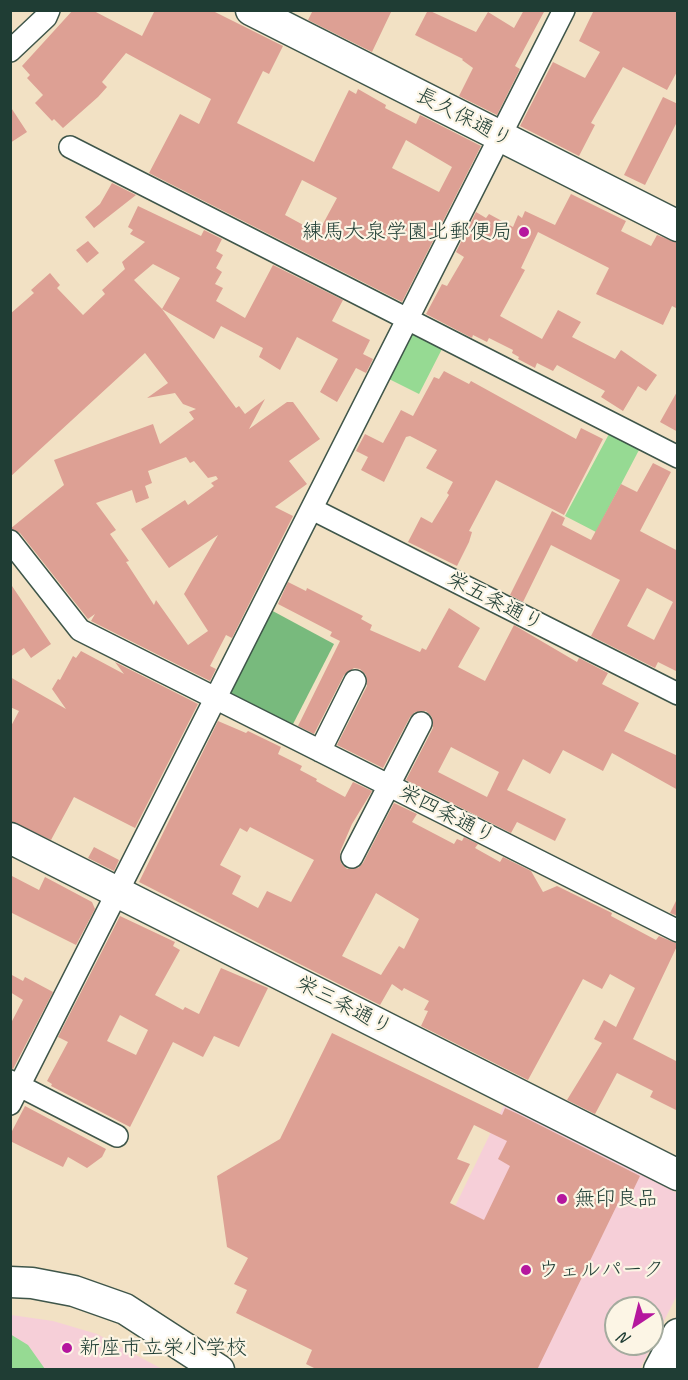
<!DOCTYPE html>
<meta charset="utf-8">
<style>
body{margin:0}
#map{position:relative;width:688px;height:1380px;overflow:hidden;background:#f2e1c4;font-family:Caveat,sans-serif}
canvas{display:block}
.frame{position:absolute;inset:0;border:12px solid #1f3d34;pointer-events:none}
.north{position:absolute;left:604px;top:1296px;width:60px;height:60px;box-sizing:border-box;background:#fcf5e5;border:2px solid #a4ab9e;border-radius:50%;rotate:215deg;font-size:16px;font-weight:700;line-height:24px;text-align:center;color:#1f3d34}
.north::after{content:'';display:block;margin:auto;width:21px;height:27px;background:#b5179e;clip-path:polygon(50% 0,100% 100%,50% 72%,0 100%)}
</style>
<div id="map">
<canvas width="688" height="1380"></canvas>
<div class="frame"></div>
<div class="north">N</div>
</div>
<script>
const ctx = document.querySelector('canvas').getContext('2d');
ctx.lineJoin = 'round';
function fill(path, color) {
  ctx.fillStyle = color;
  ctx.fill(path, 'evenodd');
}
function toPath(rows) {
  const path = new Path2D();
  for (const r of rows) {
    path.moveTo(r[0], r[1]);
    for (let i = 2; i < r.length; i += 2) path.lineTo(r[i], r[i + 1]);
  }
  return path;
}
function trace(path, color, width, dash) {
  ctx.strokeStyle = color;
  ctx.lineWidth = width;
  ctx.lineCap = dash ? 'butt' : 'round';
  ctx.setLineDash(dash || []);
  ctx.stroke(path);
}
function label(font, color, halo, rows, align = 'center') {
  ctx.font = font + ' Caveat,"Klee One",sans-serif';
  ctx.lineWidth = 4.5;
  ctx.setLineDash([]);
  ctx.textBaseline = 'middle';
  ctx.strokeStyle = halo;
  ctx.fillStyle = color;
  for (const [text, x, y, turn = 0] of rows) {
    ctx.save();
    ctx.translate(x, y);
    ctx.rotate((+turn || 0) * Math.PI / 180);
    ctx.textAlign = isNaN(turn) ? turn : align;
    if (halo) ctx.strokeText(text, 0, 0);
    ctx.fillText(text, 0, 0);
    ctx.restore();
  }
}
fill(toPath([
 [505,1103,677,1193,677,1295,640,1369,376,1370],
 [616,1308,652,1308,652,1344,616,1344],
 [11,1315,53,1321,97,1334,162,1369,11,1370]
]), '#f6cfd8');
fill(toPath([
 [411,330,443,347,419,394,387,378],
 [609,434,639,450,596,532,565,516],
 [10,1334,28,1345,45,1369,11,1369]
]), '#96da93');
fill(toPath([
 [269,609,334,644,291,728,232,696,229,686]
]), '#78ba7d');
fill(toPath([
 [73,10,92,10,142,36,155,10,211,10,283,46,269,74,263,71,237,123,314,162,349,90,356,94,358,89,386,105,385,108,416,124,420,115,481,146,402,302,149,173,180,114,199,124,211,99,126,53,102,82,107,87,98,97,63,128,54,119,52,121,35,103,43,95,27,78,30,75,22,66],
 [406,140,452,167,439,192,392,168],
 [302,180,337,198,318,233,285,215],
 [313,10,392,10,372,52,308,20],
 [428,10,476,32,488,12,514,28,524,10,545,10,515,66,520,69,497,115,459,96,473,68,462,60,463,59,415,35],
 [594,10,678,10,678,70,667,90,623,67,591,123,595,125,579,156,520,126,553,62,585,78,600,52,579,41],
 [663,97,678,104,678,120,645,185,624,175],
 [10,106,27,132,10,143],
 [112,183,136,195,94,228,85,217,100,204],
 [571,194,626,221,621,231,651,246,657,235,678,243,678,309,672,306,663,325,596,294,609,268,538,232,521,268,525,270,500,316,542,339,558,310,581,322,572,337,615,359,621,350,657,375,646,391,638,386,623,411,601,397,605,391,557,365,553,371,537,363,535,368,518,359,519,357,512,353,513,350,489,338,487,342,473,335,472,338,426,314,442,284,447,286,464,257,456,252,476,212,486,218,489,214,513,227,518,215,522,218,525,211,555,225],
 [138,206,201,236,204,230,222,239,216,251,223,255,216,268,222,272,215,284,223,288,216,301,245,318,273,265,343,300,332,321,370,340,363,354,373,359,366,373,356,368,337,402,320,392,338,359,297,337,280,370,259,357,263,348,221,326,214,339,162,309,236,408,239,406,245,414,265,399,249,429,287,402,293,402,320,439,289,461,307,484,275,507,293,516,232,638,226,635,210,666,216,669,210,681,91,621,95,614,88,619,20,533,10,529,64,485,54,460,153,424,160,444,194,419,189,412,196,409,183,404,175,393,147,398,168,383,145,353,10,477,10,314,34,293,31,290,50,273,60,285,57,288,83,315,105,294,102,290,125,269,122,262,145,242,130,234,133,230,128,227],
 [153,264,180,278,162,309,134,280],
 [186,457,190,463,194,461,208,478,216,476,218,479,211,483,214,486,188,505,185,500,141,529,169,568,218,535,184,594,208,631,188,645,156,600,154,605,126,562,129,561,110,534,116,530,96,503,132,490,136,503,149,498,145,486,152,483,148,471],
 [88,241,99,253,87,263,76,250],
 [444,371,469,384,471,381,576,439,581,428,603,439,564,515,496,480,469,531,472,532,469,542,457,566,408,542,421,517,432,523,449,495,447,493,453,482,426,468,437,450,410,436,406,437,384,482,361,470,368,457,356,451,365,434,383,443,401,410,413,416,434,377,439,379],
 [678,390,678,432,660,422],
 [653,463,671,472,640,531,678,551,678,672,658,662,655,668,591,636,620,580,551,545,523,602,510,595,552,511,565,518,562,525,591,540,621,484,637,492],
 [647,588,673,602,654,640,627,626],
 [288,582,306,591,307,588,363,616,361,619,372,625,370,630,420,652,422,648,426,650,449,608,480,628,458,667,485,681,514,625,577,662,579,658,608,673,602,684,639,703,624,731,678,756,678,790,612,753,603,771,563,750,550,774,523,759,507,790,566,819,555,841,517,822,511,833,406,780,433,728,432,717,426,711,415,712,410,717,383,768,337,745,367,686,366,675,360,669,354,668,344,675,314,734,298,726,340,641,330,636,332,632,278,604],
 [451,747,499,772,487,797,438,772],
 [10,583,51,644,31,658,24,648,10,657],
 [81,651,124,674,115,662,198,704,135,828,74,797,51,840,10,821,10,728,19,711,10,707,10,677,66,709,52,689,58,679,60,680,73,656,76,658],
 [218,721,246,733,248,731,281,747,278,754,302,766,300,770,317,779,316,781,345,797,353,782,372,791,352,824,340,852,341,863,347,869,358,868,363,863,394,803,417,814,412,822,454,844,457,839,462,841,464,837,478,844,475,848,500,862,503,857,531,871,543,892,557,886,612,913,611,916,656,940,659,936,678,944,633,1039,678,1062,678,1111,650,1097,653,1091,617,1073,595,1114,567,1100,602,1043,594,1039,604,1020,616,1027,635,988,610,974,602,989,583,979,528,1080,421,1026,428,1011,424,1010,429,1001,404,988,402,991,392,984,380,1005,139,882],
 [250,827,314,860,291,902,267,891,258,908,232,894,241,876,220,865,240,828,247,832],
 [376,893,419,919,404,949,399,946,381,975,342,956],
 [94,847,119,860,114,871,88,858],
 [10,875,39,890,45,877,92,902,95,909,76,945,10,912],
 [678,897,678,916,670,913],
 [120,916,175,942,173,946,180,950,155,995,183,1010,185,1007,199,1014,221,968,268,988,239,1047,214,1036,203,1057,173,1042,130,1127,51,1086,52,1084,47,1081,68,1042,58,1037],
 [120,1015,148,1030,136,1055,107,1041],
 [10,974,23,981,25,977,53,992,13,1069,10,1068,10,1025,23,1000,10,992],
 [332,1033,502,1115,505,1108,518,1114,640,1176,626,1205,619,1201,537,1370,318,1370,306,1364,312,1350,236,1313,247,1290,234,1284,248,1258,227,1247,217,1176,280,1139],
 [474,1125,507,1141,498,1159,510,1166,484,1220,450,1203,470,1164,457,1159],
 [25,1106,106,1149,102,1157,87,1168,68,1157,63,1167,10,1141,10,1135]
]), '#dda094');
const street = toPath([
 [10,51,46,17,49,10],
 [70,147,678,457],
 [312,509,678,694],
 [10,541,80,630,678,931],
 [320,751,355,681],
 [352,857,421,723],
 [10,1081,117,1136],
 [10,1104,564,10]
]);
const secondary = toPath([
 [251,10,678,226],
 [10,838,678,1175],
 [10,1282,32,1283,74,1291,125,1309,219,1370],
 [659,1370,678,1334]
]);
trace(street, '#3f564a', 24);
trace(secondary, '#3f564a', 33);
trace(street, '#fff', 21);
trace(secondary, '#fff', 30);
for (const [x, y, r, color] of [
 [524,232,6,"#b5179e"],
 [562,1199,6,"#b5179e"],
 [526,1270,6,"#b5179e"],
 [67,1348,6,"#b5179e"]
]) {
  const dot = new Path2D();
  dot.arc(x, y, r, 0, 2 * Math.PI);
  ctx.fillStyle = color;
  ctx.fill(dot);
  trace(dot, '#fcf5e5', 2);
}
label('21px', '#1f3d34', '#fcf5e5', [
 ["長久保通り",464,118,27],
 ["栄五条通り",495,602,27],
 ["栄四条通り",447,815,27],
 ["栄三条通り",344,1006,27]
]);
label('21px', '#1f3d34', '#fcf5e5', [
 ["練馬大泉学園北郵便局",512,232,"right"],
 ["無印良品",574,1199],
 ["ウェルパーク",538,1270],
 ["新座市立栄小学校",79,1348]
], 'left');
</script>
